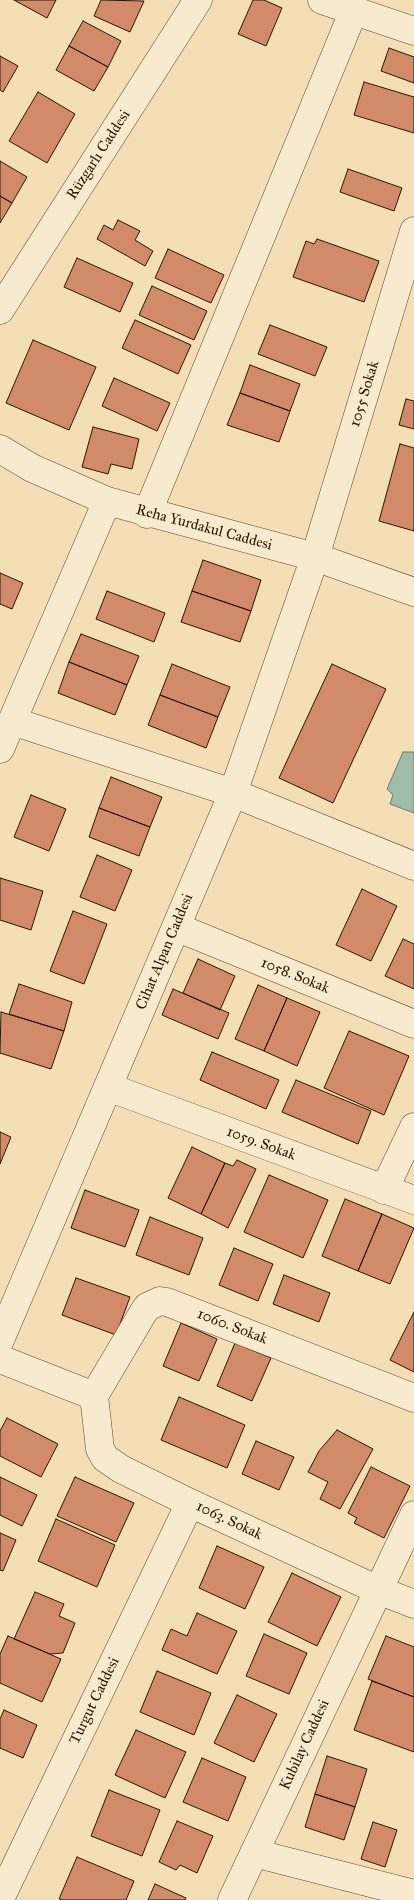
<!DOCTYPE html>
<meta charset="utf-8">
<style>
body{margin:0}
canvas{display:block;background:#f4deb5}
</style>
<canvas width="414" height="1900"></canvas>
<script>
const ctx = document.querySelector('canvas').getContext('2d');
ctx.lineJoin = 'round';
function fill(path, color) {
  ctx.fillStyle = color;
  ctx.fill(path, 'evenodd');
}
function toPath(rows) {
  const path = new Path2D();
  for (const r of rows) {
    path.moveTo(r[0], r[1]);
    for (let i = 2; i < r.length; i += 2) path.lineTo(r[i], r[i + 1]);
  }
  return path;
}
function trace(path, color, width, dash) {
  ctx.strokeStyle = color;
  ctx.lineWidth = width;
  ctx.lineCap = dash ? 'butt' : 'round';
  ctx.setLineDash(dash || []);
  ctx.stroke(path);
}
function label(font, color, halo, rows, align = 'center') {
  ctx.font = font + ' "IM FELL Great Primer",serif';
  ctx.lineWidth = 4;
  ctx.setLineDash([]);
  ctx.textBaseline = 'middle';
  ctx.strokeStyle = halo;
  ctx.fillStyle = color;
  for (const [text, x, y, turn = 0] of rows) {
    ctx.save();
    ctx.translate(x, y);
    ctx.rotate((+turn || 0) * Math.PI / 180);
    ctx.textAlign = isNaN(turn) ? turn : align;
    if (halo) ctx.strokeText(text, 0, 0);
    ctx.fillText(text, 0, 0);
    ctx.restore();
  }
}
const water = toPath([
 [403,752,414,752,414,813,390,804,393,795,387,789,403,752]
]);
fill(water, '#9dbda8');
trace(water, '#707b65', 1);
const building = toPath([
 [14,0,56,0,47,18,14,0],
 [101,0,144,1,130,32,94,16,101,0],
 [253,0,264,0,282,8,266,46,238,34,253,0],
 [83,21,121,41,108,67,69,46,83,21],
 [69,46,108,67,94,91,56,70,69,46],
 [389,48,414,57,414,83,381,71,389,48],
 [0,56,18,66,3,92,0,90,0,56],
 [364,82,414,97,414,133,354,115,364,82],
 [38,92,75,114,47,163,9,141,38,92],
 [0,161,27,177,12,203,0,196,0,161],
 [348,169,402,188,394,211,340,192,348,169],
 [0,196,12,203,0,223,0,196],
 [118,220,140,231,135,240,153,251,145,266,97,239,104,225,113,230,118,220],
 [317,239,379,261,364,302,293,277,306,241,314,244,317,239],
 [168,249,224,275,211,303,155,278,168,249],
 [77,258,133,283,120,312,64,287,77,258],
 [152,286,207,311,194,340,139,315,152,286],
 [135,320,191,345,178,374,122,348,135,320],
 [270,325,327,347,315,376,258,354,270,325],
 [33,340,96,367,69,430,6,403,33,340],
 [250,365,300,384,290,411,240,393,250,365],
 [114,378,170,403,157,431,102,406,114,378],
 [240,393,290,411,279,442,227,425,240,393],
 [406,399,414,401,414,429,399,425,406,399],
 [93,427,139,439,132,469,111,464,108,474,82,467,93,427],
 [400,444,414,448,414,531,379,521,400,444],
 [203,560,261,580,251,611,192,591,203,560],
 [0,573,23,583,12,609,0,604,0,573],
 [107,591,165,613,154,642,96,619,107,591],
 [192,591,251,611,240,642,181,622,192,591],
 [81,634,139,656,127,685,69,662,81,634],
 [69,662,127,685,115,715,58,693,69,662],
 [172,664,230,687,218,717,160,695,172,664],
 [332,664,386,689,333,803,279,778,332,664],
 [160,695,218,717,206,748,148,725,160,695],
 [111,777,162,797,150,827,99,808,111,777],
 [31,795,66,809,49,851,14,837,31,795],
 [99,808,150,827,139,856,89,837,99,808],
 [97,855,132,870,115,911,80,897,97,855],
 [0,878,43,891,31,930,0,920,0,878],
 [362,889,397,906,371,961,336,945,362,889],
 [73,911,107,924,84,984,50,971,73,911],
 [403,939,414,944,414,989,385,976,403,939],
 [198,959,235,976,220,1010,183,993,198,959],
 [19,984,72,1002,64,1031,9,1014,19,984],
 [258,985,287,998,264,1051,235,1039,258,985],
 [173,989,229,1013,218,1039,162,1015,173,989],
 [287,998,320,1012,297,1066,264,1051,287,998],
 [1,1012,64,1031,51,1069,0,1053,1,1012],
 [349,1031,409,1056,384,1115,324,1088,349,1031],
 [212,1052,279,1080,266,1109,200,1080,212,1052],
 [296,1080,371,1111,358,1144,282,1112,296,1080],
 [0,1132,11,1137,0,1164,0,1132],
 [192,1147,225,1163,201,1214,168,1198,192,1147],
 [237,1160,256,1169,228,1228,201,1214,225,1163,233,1166,237,1160],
 [269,1175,328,1200,303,1258,244,1232,269,1175],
 [85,1190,139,1210,125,1247,71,1228,85,1190],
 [345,1199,382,1214,358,1271,322,1256,345,1199],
 [382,1214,414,1228,390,1284,358,1271,382,1214],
 [150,1217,203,1238,189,1275,136,1255,150,1217],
 [234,1248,273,1264,258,1301,219,1285,234,1248],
 [284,1275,330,1293,319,1322,273,1304,284,1275],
 [76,1278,130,1297,116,1335,62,1315,76,1278],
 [414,1312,414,1372,390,1360,414,1312],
 [181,1323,217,1339,199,1381,163,1366,181,1323],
 [235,1343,271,1358,252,1401,217,1386,235,1343],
 [179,1397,245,1425,227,1468,161,1440,179,1397],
 [7,1418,58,1444,41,1477,0,1456,0,1431,7,1418],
 [337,1430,373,1449,340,1509,320,1499,328,1482,308,1472,319,1451,337,1430],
 [256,1441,294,1457,279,1490,242,1474,256,1441],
 [371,1467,410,1486,384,1538,354,1523,357,1518,348,1513,371,1467],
 [0,1477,37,1495,22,1526,0,1515,0,1477],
 [75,1477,134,1503,116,1542,57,1516,75,1477],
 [56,1519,115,1545,97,1587,38,1561,56,1519],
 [0,1533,16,1540,3,1571,0,1570,0,1533],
 [217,1546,264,1567,245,1609,199,1588,217,1546],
 [292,1573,341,1597,317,1646,268,1622,292,1573],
 [35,1592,64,1604,59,1616,75,1623,63,1653,50,1654,14,1639,35,1592],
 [197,1613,237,1631,217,1674,162,1650,171,1629,187,1636,197,1613],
 [264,1634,307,1653,289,1694,246,1676,264,1634],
 [8,1636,61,1659,42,1702,0,1683,0,1654,8,1636],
 [386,1636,414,1647,414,1697,368,1679,386,1636],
 [157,1671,211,1693,194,1735,140,1712,157,1671],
 [372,1681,414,1697,414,1752,354,1730,372,1681],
 [237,1695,277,1714,254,1762,214,1743,237,1695],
 [4,1710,37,1725,23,1758,0,1748,0,1719,4,1710],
 [136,1730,186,1752,165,1798,115,1775,136,1730],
 [327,1756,367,1769,355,1807,315,1794,327,1756],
 [202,1758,246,1777,228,1821,183,1802,202,1758],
 [109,1790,160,1810,142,1856,91,1836,109,1790],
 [315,1794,355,1807,344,1840,305,1827,315,1794],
 [177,1821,213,1836,197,1873,180,1865,176,1870,159,1862,177,1821],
 [373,1822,397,1830,385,1867,361,1859,373,1822],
 [77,1857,134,1881,126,1900,63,1900,59,1899,77,1857],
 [155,1884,186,1898,185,1900,148,1900,155,1884]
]);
fill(building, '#d28b6a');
trace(building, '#2c1700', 1);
const minor = toPath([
 [322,0,414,31],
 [0,310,198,0],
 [147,514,354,10],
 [12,721,233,793,414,866],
 [0,749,107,501],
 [176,927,414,1024],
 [108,1087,414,1200],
 [384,1190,414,1127],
 [0,1340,233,793,315,557,414,231],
 [0,1359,94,1396],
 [94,1396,100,1449,105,1458,121,1469,190,1503,378,1590,414,1604],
 [94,1396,143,1313,147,1307,160,1301,167,1302,414,1398],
 [254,1853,414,1894],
 [0,1899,190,1503],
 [232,1900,414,1515]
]);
const tertiary = toPath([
 [0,449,32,468,107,501,315,557,414,592]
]);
trace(minor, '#5e492d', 29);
trace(tertiary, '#5e492d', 29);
trace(minor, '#f8eacf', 28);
trace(tertiary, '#f8eacf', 28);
label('15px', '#2c1700', '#f8eacf', [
 ["Rüzgarlı Caddesi",99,155,-57],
 ["1055 Sokak",365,394,-73],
 ["Reha Yurdakul Caddesi",204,528,15],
 ["Cihat Alpan Caddesi",165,952,-67],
 ["1058. Sokak",295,976,22],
 ["1059. Sokak",261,1144,20],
 ["1060. Sokak",232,1327,21],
 ["1063. Sokak",229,1521,25],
 ["Turgut Caddesi",95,1701,-64],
 ["Kubilay Caddesi",305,1745,-65]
]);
</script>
